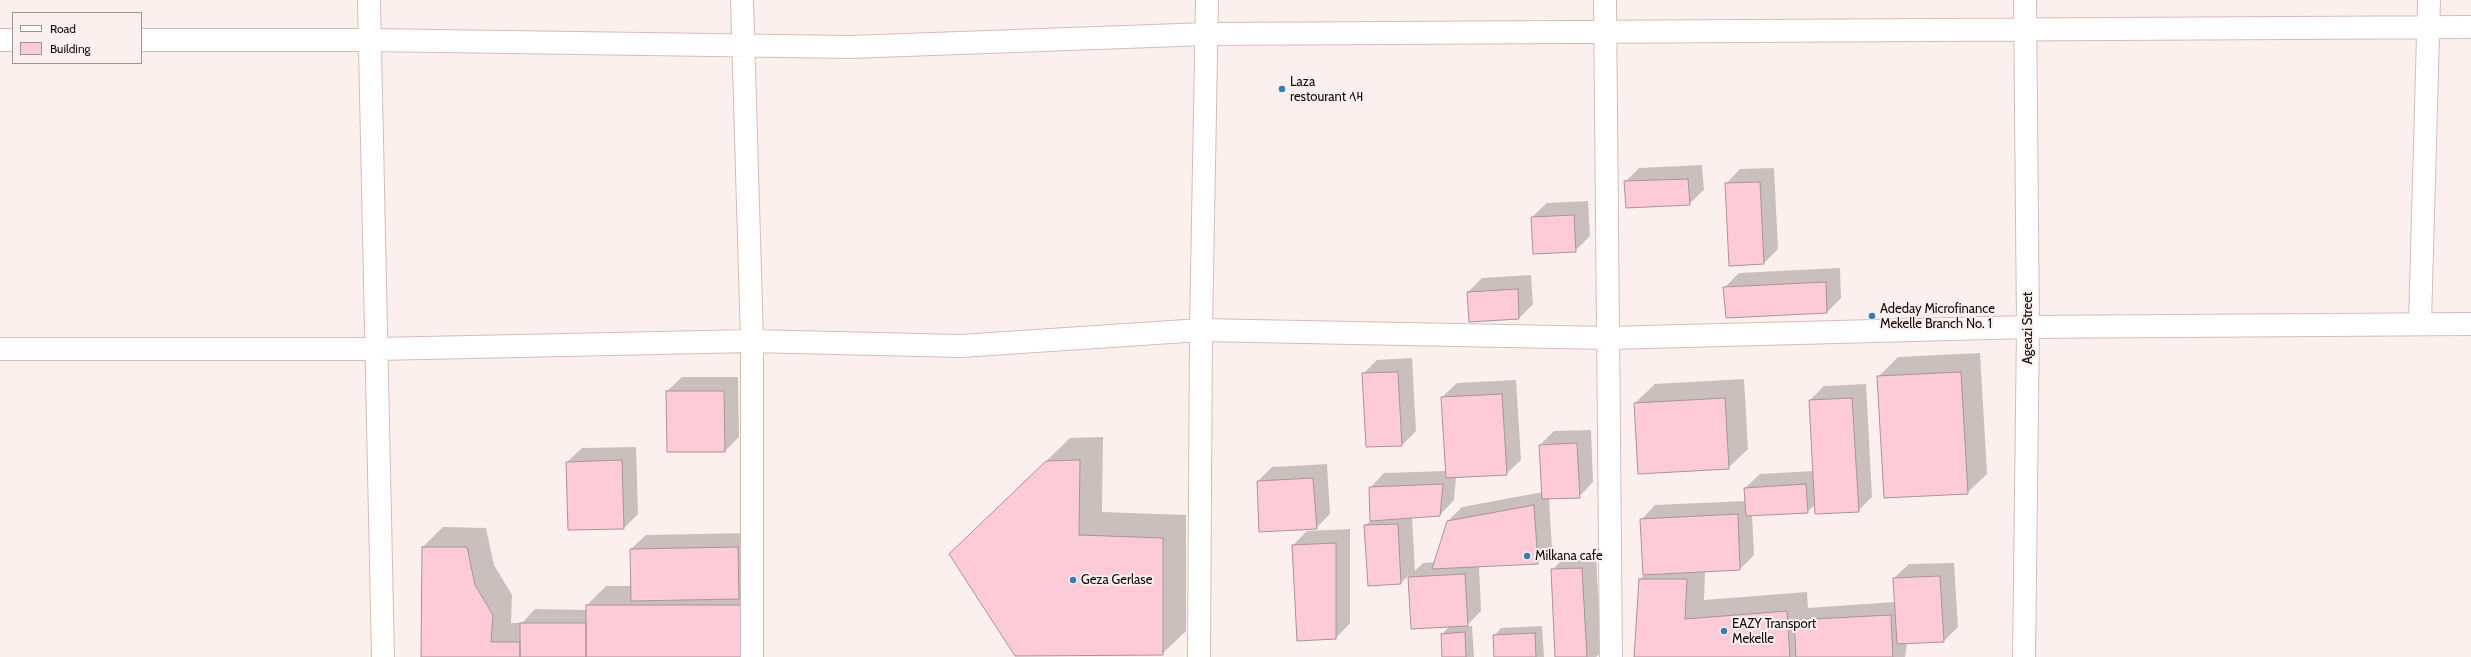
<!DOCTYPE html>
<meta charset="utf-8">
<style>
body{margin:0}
#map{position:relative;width:2471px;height:657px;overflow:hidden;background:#fcf0ee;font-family:Cabin,sans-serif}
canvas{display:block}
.legend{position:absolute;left:12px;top:12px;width:130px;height:52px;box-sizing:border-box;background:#fcf0ee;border:1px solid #9f9492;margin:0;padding:5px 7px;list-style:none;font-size:12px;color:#130b09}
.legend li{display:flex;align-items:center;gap:8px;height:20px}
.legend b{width:20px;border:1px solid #9f9492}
</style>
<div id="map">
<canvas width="2471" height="657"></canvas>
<ul class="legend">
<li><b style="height:5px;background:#fff"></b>Road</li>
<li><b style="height:11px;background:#fdcbd8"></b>Building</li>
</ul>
</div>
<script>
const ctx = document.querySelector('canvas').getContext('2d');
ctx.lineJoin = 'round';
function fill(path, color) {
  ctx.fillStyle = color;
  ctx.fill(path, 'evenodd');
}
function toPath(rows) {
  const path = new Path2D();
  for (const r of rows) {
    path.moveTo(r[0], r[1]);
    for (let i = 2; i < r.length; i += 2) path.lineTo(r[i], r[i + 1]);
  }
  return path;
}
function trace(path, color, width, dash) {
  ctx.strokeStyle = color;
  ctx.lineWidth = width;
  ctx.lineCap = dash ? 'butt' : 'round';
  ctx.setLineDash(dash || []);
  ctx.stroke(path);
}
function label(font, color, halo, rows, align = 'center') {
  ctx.font = font + ' Cabin,"Noto Sans Ethiopic",sans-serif';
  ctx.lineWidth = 4;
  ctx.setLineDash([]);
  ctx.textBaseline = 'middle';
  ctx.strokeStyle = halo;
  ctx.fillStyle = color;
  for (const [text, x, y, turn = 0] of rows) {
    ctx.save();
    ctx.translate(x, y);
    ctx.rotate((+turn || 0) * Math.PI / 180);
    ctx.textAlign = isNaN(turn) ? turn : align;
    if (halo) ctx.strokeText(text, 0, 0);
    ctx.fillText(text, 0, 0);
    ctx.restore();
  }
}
fill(toPath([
 [1702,165,1704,190,1689,204,1625,182,1639,168],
 [1774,168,1778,249,1764,263,1726,184,1740,169],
 [1588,201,1590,236,1575,251,1532,217,1547,203],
 [1840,268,1841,298,1827,312,1724,288,1739,273],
 [1531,275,1533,304,1519,318,1468,292,1482,278],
 [1980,353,1987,474,1967,493,1878,377,1898,357],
 [1412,358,1416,431,1402,445,1363,374,1377,360],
 [682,377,738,377,739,437,725,451,667,391],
 [1744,379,1748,449,1728,468,1635,403,1655,384],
 [1516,380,1521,460,1506,474,1456,477,1454,500,1440,515,1412,517,1415,571,1423,563,1435,562,1448,521,1462,507,1543,492,1540,445,1554,431,1591,430,1593,482,1579,497,1549,498,1552,549,1537,563,1479,566,1481,611,1466,626,1472,626,1474,657,1443,657,1442,634,1450,626,1412,627,1409,575,1401,583,1365,526,1371,520,1370,488,1384,473,1447,471,1442,397,1457,383],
 [1866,384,1872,497,1858,511,1816,504,1807,512,1752,515,1754,555,1740,569,1705,571,1704,600,1807,592,1808,608,1895,602,1894,578,1909,564,1954,563,1958,627,1944,641,1907,643,1905,657,1635,657,1640,579,1646,574,1641,520,1655,505,1746,501,1745,488,1760,474,1814,471,1810,400,1824,386],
 [1103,437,1102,512,1186,515,1186,631,1162,654,974,531,1070,438],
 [636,447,638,514,624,528,567,462,582,448],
 [1327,464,1330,514,1316,528,1258,481,1272,467],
 [443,527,486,528,494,565,512,595,511,623,522,623,535,609,587,610,587,605,606,586,632,586,631,549,646,535,752,533,751,586,763,586,764,657,422,657,423,547],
 [1350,529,1350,623,1336,638,1293,545,1307,531],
 [1596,554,1601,652,1596,657,1556,657,1552,570,1566,556],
 [1542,626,1544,657,1495,657,1494,636,1501,628]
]), '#0003');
const building = toPath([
 [1688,179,1690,205,1626,208,1624,181,1688,179],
 [1760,182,1764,264,1729,266,1725,183,1760,182],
 [1574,215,1576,252,1533,254,1531,217,1574,215],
 [1826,282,1827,313,1726,318,1723,287,1826,282],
 [1518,289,1519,319,1469,322,1467,292,1518,289],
 [1398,372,1402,446,1366,447,1362,373,1398,372],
 [1961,372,1968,494,1884,498,1877,376,1961,372],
 [666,391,724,391,725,452,667,452,666,391],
 [1502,394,1507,475,1446,478,1441,397,1502,394],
 [1725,398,1729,469,1638,474,1634,403,1725,398],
 [1852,398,1859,512,1815,514,1809,400,1852,398],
 [1577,443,1580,498,1542,499,1539,445,1577,443],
 [622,460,624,529,568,530,566,462,622,460],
 [1080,460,1079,535,1163,538,1163,655,1015,656,949,554,1046,461,1080,460],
 [1313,478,1317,529,1259,532,1257,481,1313,478],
 [1443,484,1440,516,1370,521,1369,487,1443,484],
 [1806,484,1808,513,1746,516,1744,488,1806,484],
 [1534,505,1538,564,1432,569,1447,521,1534,505],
 [1738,514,1740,570,1643,575,1640,519,1738,514],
 [1398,524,1401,584,1368,586,1364,525,1398,524],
 [1336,543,1336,639,1297,641,1292,545,1336,543],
 [422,547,467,547,475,585,493,615,491,642,520,642,520,657,421,657,422,547],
 [738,547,739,599,631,601,630,549,738,547],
 [1582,568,1587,657,1555,657,1551,569,1582,568],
 [1465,574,1468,626,1411,629,1408,577,1465,574],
 [1940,576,1944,642,1897,644,1893,578,1940,576],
 [1639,579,1687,579,1685,619,1787,611,1790,657,1634,657,1639,579],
 [586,605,744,605,744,657,586,657,586,605],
 [1891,615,1893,657,1796,657,1794,620,1891,615],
 [520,623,586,623,586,657,520,657,520,623],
 [1465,632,1466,657,1442,657,1441,634,1465,632],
 [1535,633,1536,657,1494,657,1493,635,1535,633]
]);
fill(building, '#fdcbd8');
trace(building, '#aa9198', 1);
const minor = toPath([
 [369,0,383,657],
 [742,0,752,341,752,657],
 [1605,0,1611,657],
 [0,40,13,40],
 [141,40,370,40,850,47,1207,34,2471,27],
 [2420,323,2429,0],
 [0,349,377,349,752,341,961,346,1201,330,1608,338,2028,327,2471,324],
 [1199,657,1201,330,1207,0],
 [2024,657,2028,327,2025,0]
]);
trace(minor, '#d6bcb7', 24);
trace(minor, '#fff', 22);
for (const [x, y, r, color] of [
 [1282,89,4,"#337db1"],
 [1872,316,4,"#337db1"],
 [1527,556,4,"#337db1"],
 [1073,580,4,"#337db1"],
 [1724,631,4,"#337db1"]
]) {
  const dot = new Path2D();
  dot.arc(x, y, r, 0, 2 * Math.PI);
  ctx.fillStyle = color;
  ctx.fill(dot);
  trace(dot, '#fcf0ee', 1.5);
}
label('13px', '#130b09', '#fcf0ee', [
 ["Laza",1290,82],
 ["restourant ላዛ",1290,97],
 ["Adeday Microfinance",1880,309],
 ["Mekelle Branch No. 1",1880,324],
 ["Milkana cafe",1535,556],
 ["Geza Gerlase",1081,580],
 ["EAZY Transport",1732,624],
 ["Mekelle",1732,639]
], 'left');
label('13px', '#130b09', '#fcf0ee', [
 ["Ageazi Street",2028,328,-90]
]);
</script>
